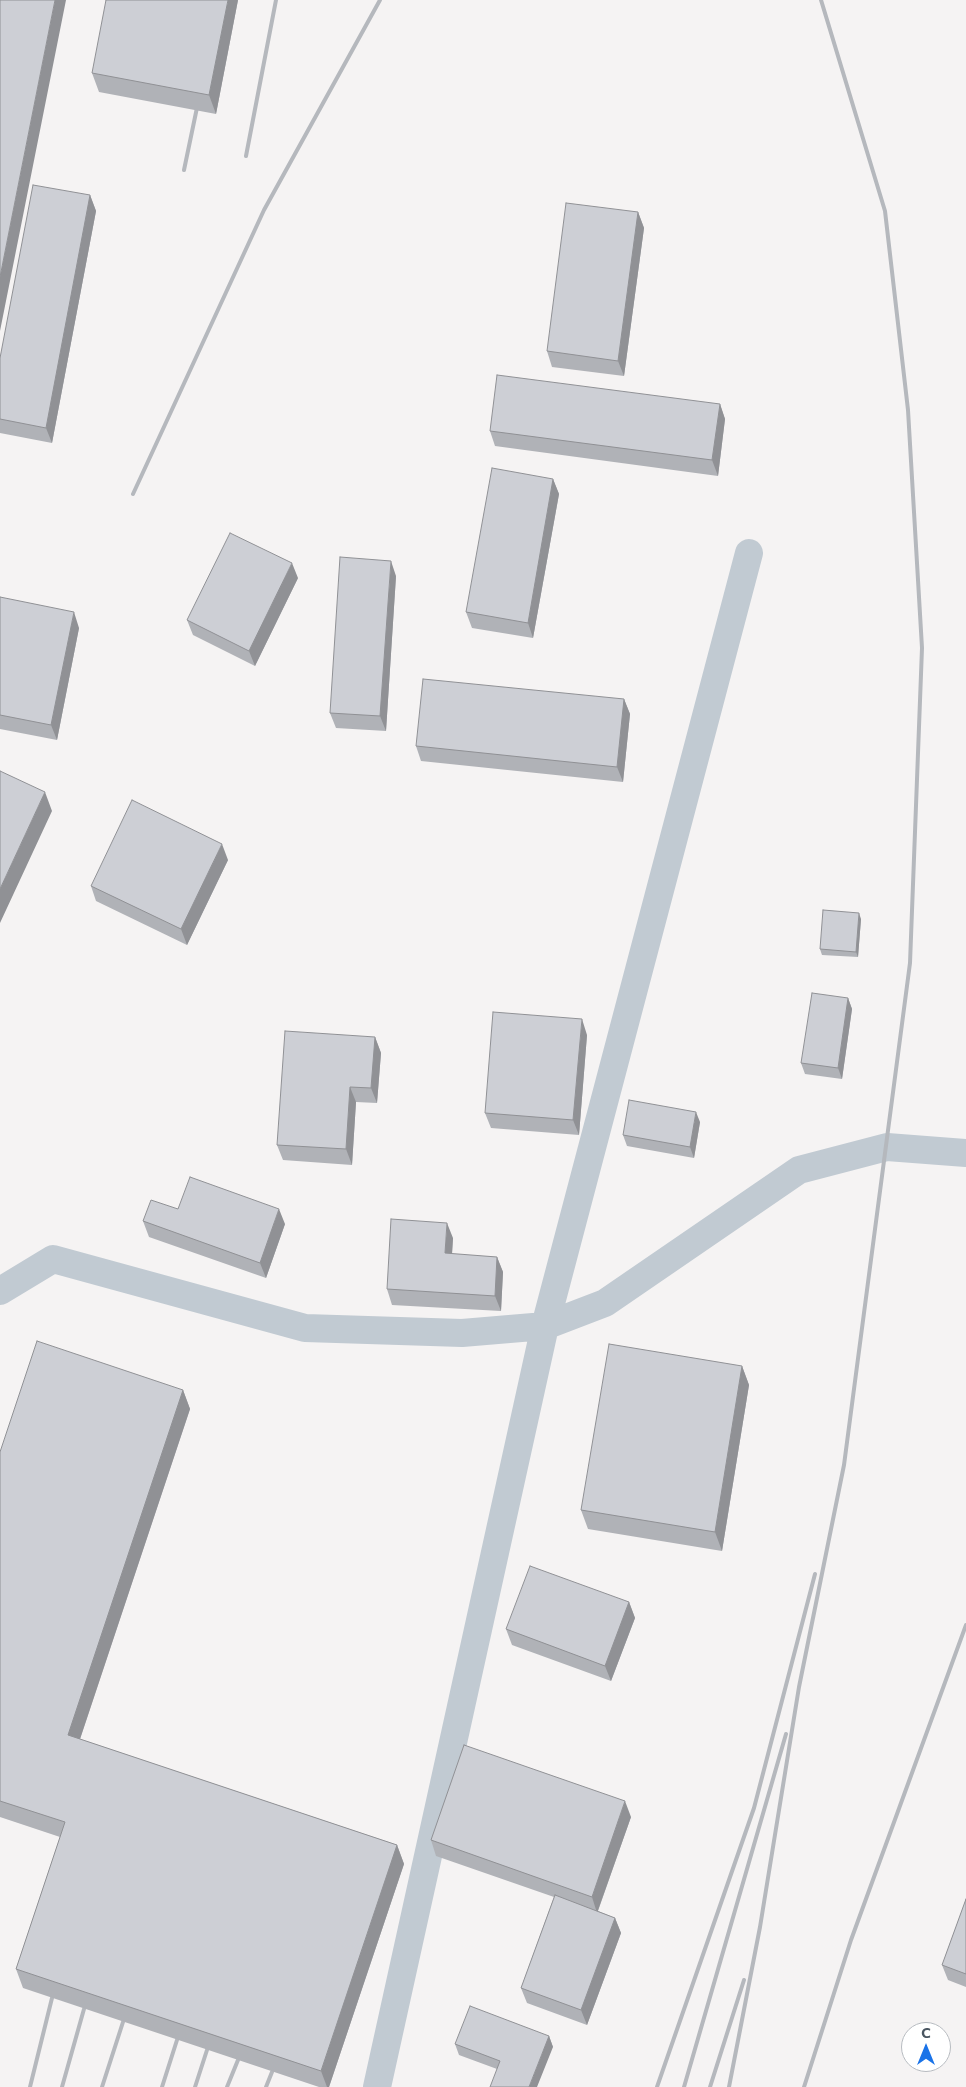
<!DOCTYPE html>
<meta charset="utf-8">
<style>
body{margin:0}
#map{position:relative;width:966px;height:2087px;overflow:hidden;background:#f5f3f3;font-family:Commissioner,sans-serif}
canvas{display:block}
.north{position:absolute;left:901px;top:2022px;width:50px;height:50px;box-sizing:border-box;background:#fff;border:1px solid #b7bbc0;border-radius:50%;rotate:0deg;font-size:14px;font-weight:700;line-height:20px;text-align:center;color:#4a5661}
.north::after{content:'';display:block;margin:auto;width:18px;height:22px;background:#1a73e8;clip-path:polygon(50% 0,100% 100%,50% 72%,0 100%)}
</style>
<div id="map">
<canvas width="966" height="2087"></canvas>
<div class="north">С</div>
</div>
<script>
const ctx = document.querySelector('canvas').getContext('2d');
ctx.lineJoin = 'round';
function toPath(rows) {
  const path = new Path2D();
  for (const r of rows) {
    path.moveTo(r[0], r[1]);
    for (let i = 2; i < r.length; i += 2) path.lineTo(r[i], r[i + 1]);
  }
  return path;
}
function trace(path, color, width, dash) {
  ctx.strokeStyle = color;
  ctx.lineWidth = width;
  ctx.lineCap = dash ? 'butt' : 'round';
  ctx.setLineDash(dash || []);
  ctx.stroke(path);
}
function fill(path, color) {
  ctx.fillStyle = color;
  ctx.fill(path, 'evenodd');
}
trace(toPath([
 [0,1291,53,1259,305,1328,462,1333,545,1326,605,1303,799,1170,887,1147,966,1153],
 [377,2087,545,1326,749,553]
]), '#c1cad2', 28);
trace(toPath([
 [246,156,276,0],
 [184,170,199,98],
 [133,494,264,210,380,0],
 [30,2087,52,1998],
 [62,2087,84,2009],
 [102,2087,123,2022],
 [162,2087,177,2040],
 [195,2087,207,2050],
 [227,2087,238,2060],
 [266,2087,272,2072],
 [657,2087,754,1808,815,1574],
 [684,2087,786,1734],
 [710,2087,744,1980],
 [729,2087,760,1927,799,1687,844,1465,910,963,922,648,908,410,885,211,821,0],
 [804,2087,851,1940,966,1625]
]), '#b5b8bd', 4);
fill(toPath([
 [238,0,216,114,99,92,92,73],
 [90,195,96,211,52,443,0,433,0,358],
 [638,212,644,228,624,376,552,367,547,351],
 [720,404,725,419,718,476,495,446,490,431],
 [553,479,559,494,533,638,472,628,466,612],
 [396,576,386,731,336,728,330,713],
 [298,578,255,666,193,635,187,620],
 [0,597,79,628,57,740,0,729],
 [624,699,630,714,623,782,421,761,416,746],
 [228,860,187,945,96,901,91,886],
 [861,919,858,957,822,955,820,949],
 [848,998,852,1009,842,1079,805,1074,801,1063],
 [587,1035,579,1135,491,1128,485,1113],
 [375,1037,381,1053,377,1103,356,1102,352,1165,283,1160,277,1145],
 [700,1122,694,1158,627,1146,623,1135],
 [178,1209,285,1224,266,1278,149,1237,143,1221],
 [453,1238,452,1254,497,1257,503,1272,501,1311,392,1305,387,1289],
 [742,1366,749,1385,722,1551,588,1529,581,1510],
 [183,1390,190,1409,80,1739,397,1845,404,1864,329,2087,319,2087,23,1988,16,1969,60,1837,0,1817,0,1452],
 [629,1602,635,1618,611,1681,512,1645,506,1629],
 [631,1817,598,1911,615,1918,621,1933,587,2025,527,2003,521,1988,554,1897,436,1856,431,1840],
 [966,1899,966,1987,948,1980,942,1965],
 [549,2036,553,2047,497,2069,459,2055,455,2044]
]), '#b0b2b7');
fill(toPath([
 [55,0,66,0,0,331,0,277],
 [228,0,238,0,216,114,209,95],
 [90,195,96,211,52,443,46,428],
 [638,212,644,228,624,376,618,361],
 [720,404,725,419,718,476,712,460],
 [553,479,559,494,533,638,528,623],
 [391,561,396,576,386,731,380,716],
 [292,563,298,578,255,666,249,651],
 [74,612,79,628,57,740,51,725],
 [624,699,630,714,623,782,617,767],
 [45,792,52,811,0,923,0,889],
 [222,844,228,860,187,945,181,929],
 [859,913,861,919,858,957,856,952],
 [848,998,852,1009,842,1079,838,1068],
 [582,1019,587,1035,579,1135,573,1120],
 [375,1037,381,1053,377,1103,371,1088],
 [350,1087,356,1102,352,1165,346,1149],
 [696,1112,700,1122,694,1158,690,1147],
 [279,1209,285,1224,266,1278,260,1263],
 [447,1223,453,1238,451,1269,445,1253],
 [497,1257,503,1272,501,1311,495,1296],
 [742,1366,749,1385,722,1551,715,1532],
 [183,1390,190,1409,75,1754,68,1735],
 [629,1602,635,1618,611,1681,605,1666],
 [625,1801,631,1817,597,1913,592,1897],
 [397,1845,404,1864,329,2087,327,2087,321,2071],
 [615,1918,621,1933,587,2025,581,2010],
 [549,2036,553,2047,537,2087,529,2087]
]), '#909195');
const building = toPath([
 [0,0,55,0,0,277,0,0],
 [106,0,228,0,209,95,92,73,106,0],
 [33,185,90,195,46,428,0,419,0,358,33,185],
 [566,203,638,212,618,361,547,351,566,203],
 [497,375,720,404,712,460,490,431,497,375],
 [492,468,553,479,528,623,466,612,492,468],
 [230,533,292,563,249,651,187,620,230,533],
 [340,557,391,561,380,716,330,713,340,557],
 [0,597,74,612,51,725,0,715,0,597],
 [423,679,624,699,617,767,416,746,423,679],
 [0,771,45,792,0,889,0,771],
 [132,800,222,844,181,929,91,886,132,800],
 [823,910,859,913,856,952,820,949,823,910],
 [812,993,848,998,838,1068,801,1063,812,993],
 [493,1012,582,1019,573,1120,485,1113,493,1012],
 [285,1031,375,1037,371,1088,350,1087,346,1149,277,1145,285,1031],
 [629,1100,696,1112,690,1147,623,1135,629,1100],
 [190,1177,279,1209,260,1263,143,1221,151,1200,178,1209,190,1177],
 [391,1219,447,1223,445,1253,497,1257,495,1296,387,1289,391,1219],
 [37,1341,183,1390,68,1735,397,1845,321,2071,16,1969,65,1822,0,1801,0,1452,37,1341],
 [609,1344,742,1366,715,1532,581,1510,609,1344],
 [530,1566,629,1602,605,1666,506,1629,530,1566],
 [464,1745,625,1801,592,1897,431,1840,464,1745],
 [555,1895,615,1918,581,2010,521,1988,555,1895],
 [966,1899,966,1974,942,1965,966,1899],
 [470,2006,549,2036,529,2087,490,2087,500,2061,455,2044,470,2006]
]);
fill(building, '#cdcfd5');
trace(building, '#909195', 1);
</script>
